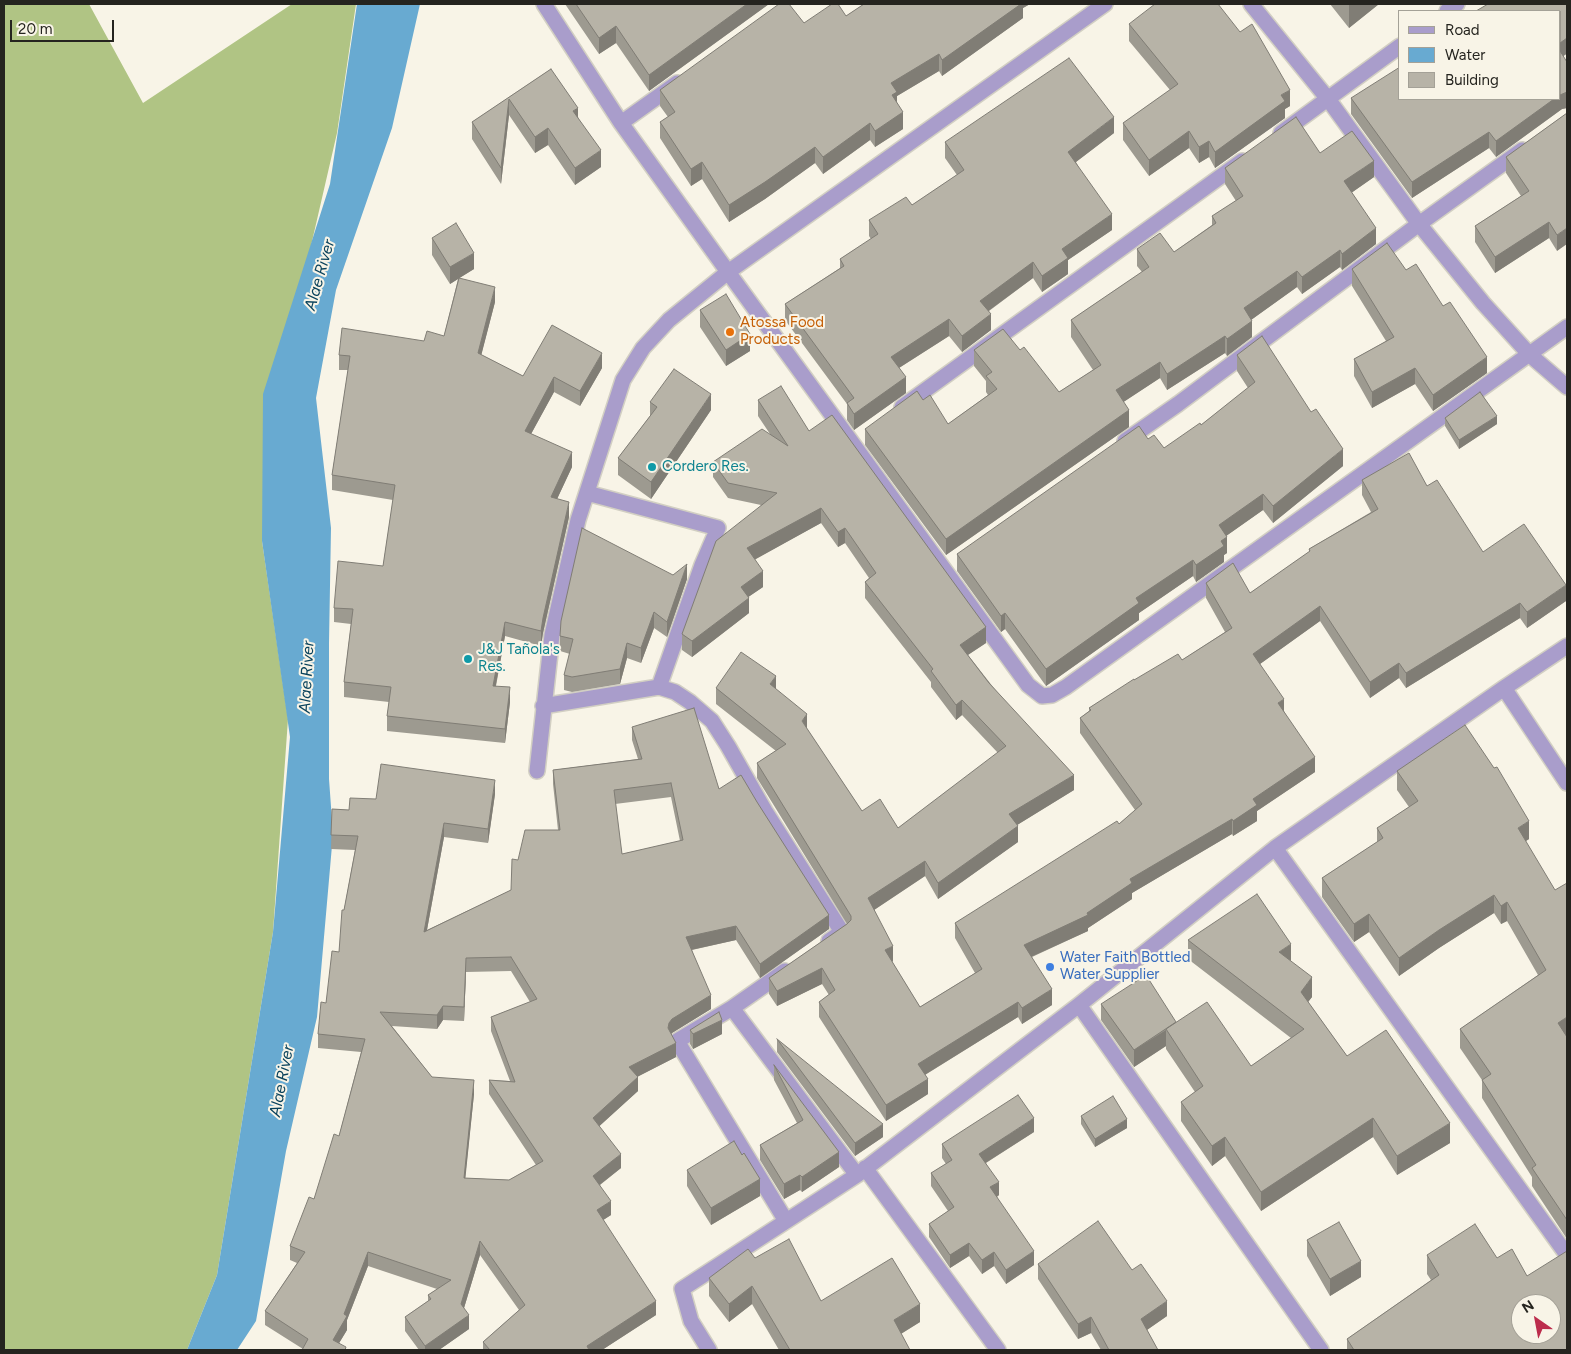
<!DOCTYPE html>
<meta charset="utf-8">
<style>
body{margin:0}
#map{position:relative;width:1571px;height:1354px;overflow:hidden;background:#f8f4e7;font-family:Figtree,sans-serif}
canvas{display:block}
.frame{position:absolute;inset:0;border:5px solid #25241f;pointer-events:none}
.legend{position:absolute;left:1398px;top:10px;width:162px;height:90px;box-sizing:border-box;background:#f8f4e7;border:1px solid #a4a197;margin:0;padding:6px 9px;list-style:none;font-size:15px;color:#25241f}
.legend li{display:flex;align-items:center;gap:10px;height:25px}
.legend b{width:25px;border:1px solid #a4a197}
.north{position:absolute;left:1511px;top:1294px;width:50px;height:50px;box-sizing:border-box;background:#f8f4e7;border:1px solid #a4a197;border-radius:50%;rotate:327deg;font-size:14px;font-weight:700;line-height:20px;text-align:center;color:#25241f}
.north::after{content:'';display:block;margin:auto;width:18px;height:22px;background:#bc2c4c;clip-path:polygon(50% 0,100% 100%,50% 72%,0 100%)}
.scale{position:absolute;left:10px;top:20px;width:104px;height:22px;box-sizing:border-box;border:2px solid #25241f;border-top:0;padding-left:6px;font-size:15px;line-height:18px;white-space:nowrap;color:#25241f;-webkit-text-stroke:4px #f8f4e7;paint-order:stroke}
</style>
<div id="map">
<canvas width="1571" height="1354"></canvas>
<div class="frame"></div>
<ul class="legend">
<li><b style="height:6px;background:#a99dcb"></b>Road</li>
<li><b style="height:14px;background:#68aad1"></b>Water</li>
<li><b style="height:14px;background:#b7b3a7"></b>Building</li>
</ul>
<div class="north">N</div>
<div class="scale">20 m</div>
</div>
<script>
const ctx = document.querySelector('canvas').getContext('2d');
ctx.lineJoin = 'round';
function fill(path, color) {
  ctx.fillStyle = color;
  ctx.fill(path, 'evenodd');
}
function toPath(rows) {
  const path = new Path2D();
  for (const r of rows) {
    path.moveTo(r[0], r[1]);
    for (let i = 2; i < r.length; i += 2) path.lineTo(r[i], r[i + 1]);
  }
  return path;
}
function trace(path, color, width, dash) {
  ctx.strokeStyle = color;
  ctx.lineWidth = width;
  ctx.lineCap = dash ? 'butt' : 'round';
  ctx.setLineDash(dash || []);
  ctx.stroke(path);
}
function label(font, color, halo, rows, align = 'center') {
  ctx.font = font + ' Figtree,sans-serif';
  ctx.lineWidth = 4;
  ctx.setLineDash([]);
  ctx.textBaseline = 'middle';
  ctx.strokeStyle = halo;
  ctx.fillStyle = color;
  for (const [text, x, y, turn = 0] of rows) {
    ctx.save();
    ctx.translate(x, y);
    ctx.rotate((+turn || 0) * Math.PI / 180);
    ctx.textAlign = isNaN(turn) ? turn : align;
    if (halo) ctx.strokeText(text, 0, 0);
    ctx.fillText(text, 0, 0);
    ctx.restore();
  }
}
fill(toPath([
 [4,4,89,4,143,103,292,4,356,4,337,133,310,250,262,541,288,719,273,932,217,1275,187,1350,4,1350]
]), '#b0c484');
fill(toPath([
 [357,4,420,4,392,128,336,290,316,398,331,528,329,643,329,779,333,834,317,1017,286,1151,256,1321,237,1350,187,1350,217,1275,273,932,290,737,262,541,263,394,330,184]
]), '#68aad1');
const minor = toPath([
 [544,4,621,123,728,272,1028,685,1042,696,1052,695,1066,687,1567,327],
 [1251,4,1328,99,1419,224,1483,303,1530,355,1567,387],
 [1447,11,1457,4],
 [621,123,677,83],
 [1281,133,1400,46],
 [902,407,1242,161],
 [1125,441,1178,404,1419,224,1522,150],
 [587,493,718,528,702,565,659,687],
 [1504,688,1567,783],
 [543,706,659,687,675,692,690,702,712,721,728,746,765,811,842,932,829,941],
 [537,771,552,635,578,520,623,380,643,348,669,320,728,272,1105,4],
 [1275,848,1567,1255],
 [785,971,732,1008,857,1175],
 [1079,1005,1321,1350],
 [732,1008,677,1041,786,1221],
 [865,1168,998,1350],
 [709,1350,691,1321,682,1289,857,1175,1079,1005,1275,848,1504,688,1567,646]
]);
trace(minor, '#d2cfc3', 18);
trace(minor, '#a99dcb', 15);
fill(toPath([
 [565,4,769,4,649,91,616,43,599,54],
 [864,4,1030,4,1023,8,1023,18,942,76,939,71,897,96,897,103,903,129,875,147,870,140,823,174,815,163,765,199,729,222,702,179,691,186,660,138,660,122,668,117,660,106,660,90,804,23,846,16],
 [1330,4,1379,4,1349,28],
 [1567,4,1567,54,1563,56,1567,62,1567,108,1562,109,1496,157,1489,148,1412,198,1351,114,1351,98],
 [1129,24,1290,106,1285,109,1285,118,1215,168,1209,157,1199,163,1189,148,1149,176,1123,140,1123,123,1170,90,1129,41],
 [1400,47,1400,66,1398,64,1398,48],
 [551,69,578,117,601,167,575,185,548,145,535,153,509,115,501,184,472,139,472,122],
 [1567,113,1557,251,1549,238,1495,273,1475,242,1475,226,1521,196,1506,173,1506,157],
 [1114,133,1076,162,1112,230,1068,260,1068,274,1042,292,1033,278,989,311,991,330,962,352,949,336,899,368,906,393,854,430,847,420,847,404,785,320,785,304,840,268,840,259,871,239,869,236,869,220,912,205,957,175,945,158,945,142],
 [1320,153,1374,177,1351,193,1376,244,1342,270,1340,267,1302,294,1297,287,1251,320,1252,337,1227,356,1225,353,1167,390,1160,378,1123,402,1129,427,946,555,865,445,865,429,923,400,948,424,988,395,986,392,986,381,974,366,974,350,1020,350,1059,392,1093,370,1071,337,1071,320,1142,272,1137,266,1137,249,1174,252,1212,225,1212,216,1236,201,1225,184,1225,168],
 [432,238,474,269,459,278,495,302,481,355,523,376,602,368,580,406,554,392,531,434,572,467,557,499,569,517,543,633,541,646,505,636,496,686,510,702,505,743,387,731,387,716,389,702,344,697,344,682,351,624,334,622,334,608,383,566,393,500,332,490,332,475,348,370,339,370,339,355,424,341,444,336,458,279,450,284,432,255],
 [1352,269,1406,270,1443,306,1487,373,1433,411,1415,384,1372,408,1354,376,1354,359,1386,341,1352,286],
 [700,310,750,351,726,366,700,327],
 [1237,355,1343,466,1273,523,1263,510,1226,536,1227,553,1224,555,1224,562,1196,582,1193,576,1139,613,1139,620,1046,686,1005,629,1001,632,957,571,957,554,1148,439,1164,448,1201,425,1248,388,1237,371],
 [758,400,809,431,986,643,968,655,1074,790,1017,825,1018,842,938,899,925,876,874,910,893,961,892,962,920,1007,975,973,955,938,955,923,1119,824,1135,810,1080,733,1080,718,1089,711,1089,708,1134,680,1182,660,1225,632,1206,598,1206,583,1250,593,1309,552,1309,549,1371,512,1362,495,1362,480,1427,486,1483,552,1566,601,1527,628,1520,618,1406,688,1399,678,1370,698,1320,621,1260,664,1315,772,1257,811,1257,821,1233,836,1232,834,1132,893,1132,899,1088,928,1088,931,1032,957,1052,1005,1022,1024,1018,1017,925,1075,928,1094,886,1121,819,1017,819,1002,829,995,822,984,777,1006,769,994,769,978,847,924,757,778,757,763,776,751,716,704,716,688,776,689,807,729,862,811,898,828,998,753,962,715,956,720,931,687,931,682,865,598,865,582,869,578,845,543,838,547,821,523,755,559,763,587,748,597,749,613,692,657,682,650,682,634,761,505,728,498,713,477,713,462,770,434,758,416],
 [650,402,711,410,651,499,618,475,618,458,650,416],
 [1445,418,1497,424,1459,449,1445,426],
 [673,575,687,579,667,637,654,628,641,663,627,658,620,684,572,692,564,690,564,675,570,654,560,651,560,636],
 [632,727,719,789,829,929,760,978,736,940,692,950,711,1009,672,1033,671,1034,676,1057,637,1077,638,1091,599,1126,621,1168,600,1185,611,1215,603,1220,656,1315,602,1350,483,1350,483,1342,519,1310,480,1255,464,1308,469,1329,439,1350,419,1350,405,1331,405,1317,428,1301,428,1295,437,1289,368,1266,347,1320,347,1330,339,1343,346,1350,303,1349,265,1325,265,1311,297,1263,290,1260,290,1246,314,1199,339,1136,361,1052,318,1048,318,1034,326,1003,339,952,344,910,355,850,331,849,332,809,349,810,495,794,488,843,444,837,427,930,511,890,518,860,558,830,553,784,553,770,638,759,632,740],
 [671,797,680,841,622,854,615,804],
 [511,971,530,1002,491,1017,491,1031,510,1081,489,1080,489,1094,536,1165,509,1180,465,1178,474,1094,432,1077,392,1026,437,1029,443,1020,464,1021,466,972],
 [1397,771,1529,839,1526,841,1567,1037,1567,1239,1532,1186,1532,1177,1482,1098,1482,1080,1460,1048,1460,1029,1538,975,1507,921,1501,924,1494,913,1439,948,1399,976,1369,932,1354,942,1322,897,1322,878,1377,842,1377,828,1409,807,1397,790],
 [1188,940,1291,961,1312,997,1308,1002,1347,1056,1450,1143,1397,1175,1373,1137,1261,1211,1225,1156,1212,1166,1181,1121,1181,1102,1195,1092,1166,1049,1166,1046,1134,1067,1101,1020,1101,1004,1176,1022,1251,1066,1291,1038,1188,959],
 [690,1030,722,1034,693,1049,690,1044],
 [777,1039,883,1137,855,1156,777,1052],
 [774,1065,839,1167,802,1192,800,1190,784,1199,760,1160,760,1145,797,1123,774,1080],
 [1081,1116,1127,1128,1095,1147,1081,1124],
 [1034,1132,986,1163,999,1195,997,1197,1034,1265,1006,1284,994,1266,982,1274,969,1256,950,1268,929,1237,929,1224,948,1211,931,1186,931,1173,946,1164,942,1158,942,1144],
 [687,1170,760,1196,711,1225,687,1186],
 [1307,1240,1361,1277,1330,1296,1307,1256],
 [1427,1255,1497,1258,1527,1276,1567,1350,1347,1350,1347,1339,1431,1280,1427,1274],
 [755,1258,821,1301,920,1322,901,1334,910,1350,779,1350,752,1304,729,1322,709,1296,709,1278],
 [1038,1264,1132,1270,1167,1316,1147,1330,1158,1350,1101,1350,1091,1333,1078,1339,1038,1279]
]), '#9d9a90');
fill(toPath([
 [747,4,769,4,649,91,649,75],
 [1018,4,1030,4,1023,8,1023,18,942,76,942,60],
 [1349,4,1379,4,1349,28],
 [616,26,616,43,599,54,599,38],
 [1567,38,1567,53,1560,59,1560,43],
 [939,54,939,71,897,96,897,108,892,112,891,83],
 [1290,90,1290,106,1285,109,1285,118,1215,168,1215,152,1281,95],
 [1567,92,1567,108,1562,109,1496,157,1496,141,1554,99,1560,99,1560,95],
 [509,99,509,115,501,184,501,168],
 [578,108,578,124,573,111],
 [903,112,903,129,875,147,875,131],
 [1114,117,1114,133,1068,168,1068,152],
 [870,123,870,140,823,174,823,157],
 [548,128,548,145,535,153,535,137],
 [1189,131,1189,148,1149,176,1149,160],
 [1489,132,1489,148,1412,198,1412,182],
 [1209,141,1209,157,1199,163,1199,147],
 [815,147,815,163,765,199,729,222,729,205],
 [601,150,601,167,575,185,575,168],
 [1374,161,1374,177,1344,198,1344,181],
 [702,162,702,179,691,186,691,169],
 [1112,214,1112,230,1068,260,1068,274,1042,292,1042,276,1062,249],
 [1549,222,1549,238,1495,273,1495,257],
 [1376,228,1376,244,1342,270,1342,254],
 [1567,228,1567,244,1557,251,1557,235],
 [1340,250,1340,267,1302,294,1302,277],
 [474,253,474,269,450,284,450,267],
 [1033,262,1033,278,980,317,980,301],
 [1297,271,1297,287,1244,325,1244,308],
 [495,287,495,302,478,368,478,353],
 [991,314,991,330,962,352,962,336],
 [949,319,949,336,891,373,891,357],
 [1252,321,1252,337,1227,356,1227,339],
 [750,334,750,351,726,366,726,350],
 [1225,336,1225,353,1167,390,1167,374],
 [602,353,602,368,580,406,580,391],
 [1487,357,1487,373,1433,411,1433,395],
 [1160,362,1160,378,1116,407,1116,390],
 [1415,368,1415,384,1372,408,1372,392],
 [554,377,554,392,525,445,525,431],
 [906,377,906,393,854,430,854,414],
 [711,394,711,410,651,499,651,482],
 [1129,410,1129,427,946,555,946,539],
 [1497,416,1497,424,1459,449,1459,440],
 [1343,449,1343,466,1273,523,1273,506],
 [572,452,572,467,551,512,551,497],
 [1263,494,1263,510,1219,541,1219,525],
 [569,502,569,517,543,633,541,646,541,631,543,618],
 [821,508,821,523,747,564,747,548],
 [845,528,845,543,838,547,838,532],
 [1227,537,1227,553,1224,555,1224,562,1196,582,1196,565,1221,541],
 [1193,560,1193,576,1139,613,1139,620,1046,686,1046,669,1136,598],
 [687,564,687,579,667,637,667,622],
 [763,571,763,587,741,602,741,587],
 [1566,585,1566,601,1527,628,1527,612],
 [749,598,749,613,692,657,692,641],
 [1520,603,1520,618,1406,688,1406,673],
 [1320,606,1320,621,1253,669,1253,654],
 [654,612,654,628,641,663,641,648],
 [1005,613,1005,629,1001,632,1001,616],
 [505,622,505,636,493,700,493,686],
 [986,627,986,643,960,660,960,645],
 [627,643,627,658,620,684,620,669],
 [1399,663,1399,678,1370,698,1370,682],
 [776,676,776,691,770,684],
 [510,687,510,702,505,743,505,729],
 [1284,699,1284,715,1278,703],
 [962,700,962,715,956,720,956,705],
 [807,714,807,730,802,721],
 [1315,757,1315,772,1257,811,1257,821,1233,836,1233,821,1253,799],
 [1074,775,1074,790,1009,830,1009,814],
 [495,780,495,794,488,843,488,829],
 [1232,819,1232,834,1132,893,1132,899,1088,928,1088,931,1024,960,1024,945,1087,913,1130,879],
 [1529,821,1529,839,1518,846,1518,828],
 [444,823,444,837,424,946,424,932],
 [1018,826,1018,842,938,899,938,883],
 [925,861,925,876,868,914,868,898],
 [1494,895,1494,913,1439,948,1399,976,1399,958,1439,930],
 [1507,902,1507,921,1501,924,1501,906],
 [1369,914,1369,932,1354,942,1354,924],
 [829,915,829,929,760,978,760,964],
 [736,926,736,940,686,951,686,937],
 [1291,944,1291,963,1279,952],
 [893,946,893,961,885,966,885,950],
 [466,958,466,972,464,1021,464,1007],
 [822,968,822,984,777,1006,777,991],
 [1312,977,1312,997,1301,1011,1301,992],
 [1052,989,1052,1005,1022,1024,1022,1008],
 [711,995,711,1009,672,1033,669,1037,668,1028,669,1023,672,1019],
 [1018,1002,1018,1017,918,1079,918,1064],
 [443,1006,443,1020,437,1029,437,1015],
 [1567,1017,1567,1036,1558,1042,1558,1023],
 [722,1020,722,1034,693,1049,693,1034],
 [1166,1030,1166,1046,1134,1067,1134,1050],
 [676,1043,676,1057,629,1081,629,1067],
 [638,1077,638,1091,593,1132,593,1118],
 [928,1079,928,1094,886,1121,886,1105],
 [474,1080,474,1094,464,1192,464,1178],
 [1034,1118,1034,1132,979,1167,979,1154],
 [1373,1118,1373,1137,1261,1211,1261,1192],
 [1127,1119,1127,1128,1095,1147,1095,1139],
 [1450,1123,1450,1143,1397,1175,1397,1156],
 [883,1124,883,1137,855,1156,855,1143],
 [1225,1137,1225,1156,1212,1166,1212,1146],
 [839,1152,839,1167,802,1192,802,1177],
 [621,1154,621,1168,593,1190,593,1176],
 [800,1175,800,1190,784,1199,784,1184],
 [760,1179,760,1196,711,1225,711,1208],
 [999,1182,999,1195,990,1201,990,1187],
 [611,1201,611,1215,597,1224,597,1210],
 [480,1241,480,1255,461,1318,461,1304],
 [969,1243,969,1256,950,1268,950,1255],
 [1034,1251,1034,1265,1006,1284,1006,1270],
 [368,1252,368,1266,347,1320,347,1330,335,1350,333,1340,344,1314],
 [994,1252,994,1266,982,1274,982,1260],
 [1361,1261,1361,1277,1330,1296,1330,1279],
 [752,1286,752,1304,729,1322,729,1304],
 [656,1301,656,1315,602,1350,587,1350,587,1346],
 [1167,1301,1167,1316,1141,1334,1141,1319],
 [920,1304,920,1322,894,1338,894,1320],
 [469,1315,469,1329,439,1350,425,1350,425,1346],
 [1091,1317,1091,1333,1078,1339,1078,1324]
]), '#807d75');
const building = toPath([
 [576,4,747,4,649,75,616,26,599,38,576,4],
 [779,4,789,4,804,23,832,4,838,4,846,16,864,4,1021,4,942,60,939,54,891,83,897,92,892,95,903,112,875,131,870,123,823,157,815,147,765,182,729,205,702,162,691,169,660,122,675,112,660,90,779,4],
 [1155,4,1218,4,1240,32,1252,24,1290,90,1281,95,1285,101,1215,152,1209,141,1199,147,1189,131,1149,160,1123,123,1178,84,1129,24,1155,4],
 [1488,4,1567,4,1567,38,1560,43,1560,11,1476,11,1488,4],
 [1560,51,1567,62,1567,92,1560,95,1560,51],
 [1069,58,1114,117,1068,152,1112,214,1062,249,1068,258,1042,276,1033,262,980,301,991,314,962,336,949,319,891,357,906,377,854,414,847,403,854,398,785,304,844,266,840,259,878,234,869,220,906,197,912,205,964,170,945,142,1069,58],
 [1400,67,1400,99,1554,99,1496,141,1489,132,1412,182,1351,98,1400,67],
 [551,69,578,108,573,111,601,150,575,168,548,128,535,137,509,99,501,168,472,122,551,69],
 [1567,113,1567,228,1557,235,1549,222,1495,257,1475,226,1529,191,1506,157,1567,113],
 [1296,117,1320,153,1352,131,1374,161,1344,181,1376,228,1342,254,1340,250,1302,277,1297,271,1244,308,1252,321,1227,339,1225,336,1167,374,1160,362,1116,390,1129,410,946,539,865,429,917,391,923,400,930,395,948,424,997,389,986,376,992,372,974,350,1003,329,1020,350,1024,347,1059,392,1101,365,1071,320,1149,267,1137,249,1160,233,1174,252,1216,223,1212,216,1243,196,1225,168,1296,117],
 [456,223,474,253,450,267,432,238,456,223],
 [1387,243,1406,270,1416,264,1443,306,1450,302,1487,357,1433,395,1415,368,1372,392,1354,359,1394,337,1352,269,1387,243],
 [459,278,495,287,478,353,523,376,552,325,602,353,580,391,554,377,525,431,572,452,551,497,569,502,543,618,541,631,505,622,493,686,510,687,505,729,387,716,391,687,344,682,353,609,334,608,338,561,383,566,395,485,332,475,350,356,339,355,342,328,424,341,427,331,444,336,459,278],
 [726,294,750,334,726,350,700,310,726,294],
 [1262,336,1311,412,1316,409,1343,449,1273,506,1263,494,1219,525,1227,537,1221,541,1224,546,1196,565,1193,560,1136,598,1139,603,1046,669,1005,613,1001,616,957,554,1139,426,1148,439,1154,435,1164,448,1200,423,1201,425,1255,382,1237,355,1262,336],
 [674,369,711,394,651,482,618,458,657,407,650,402,674,369],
 [781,386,809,431,832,415,986,627,960,645,989,683,1074,775,1009,814,1018,826,938,883,925,861,868,898,893,946,885,950,920,1007,982,969,955,923,1117,821,1119,824,1142,804,1080,718,1091,710,1089,708,1134,679,1134,680,1178,654,1182,660,1232,628,1206,583,1233,563,1250,593,1310,551,1309,549,1378,509,1362,480,1409,453,1427,486,1437,480,1483,552,1524,524,1566,585,1527,612,1520,603,1406,673,1399,663,1370,682,1320,606,1253,654,1284,699,1278,703,1315,757,1253,799,1257,805,1233,821,1232,819,1130,879,1132,883,1087,913,1088,915,1024,945,1052,989,1022,1008,1018,1002,918,1064,928,1079,886,1105,819,1002,835,990,822,968,777,991,769,978,847,924,851,920,851,916,757,763,786,744,716,688,741,652,776,676,770,684,807,714,802,721,862,811,880,799,898,828,1006,746,962,700,956,705,931,671,933,669,865,582,876,573,845,528,838,532,821,508,747,548,763,571,741,587,749,598,692,641,682,634,716,541,777,493,728,483,713,462,762,429,788,446,758,400,781,386],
 [1480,392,1497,416,1459,440,1445,418,1480,392],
 [582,528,673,575,687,564,667,622,654,612,641,648,627,643,620,669,572,677,564,675,573,639,560,636,561,621,582,528],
 [694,708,719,789,741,775,757,802,829,915,760,964,736,926,686,937,711,995,672,1019,669,1023,668,1028,676,1043,629,1067,638,1077,593,1118,621,1154,593,1176,611,1201,597,1210,656,1301,587,1346,589,1350,490,1350,483,1342,525,1305,480,1241,461,1304,469,1315,425,1346,405,1317,431,1299,428,1295,451,1280,368,1252,344,1314,347,1316,333,1340,346,1347,345,1350,302,1350,308,1339,265,1311,305,1252,290,1246,309,1197,314,1199,334,1134,339,1136,365,1039,318,1034,321,1002,326,1003,332,951,339,952,342,910,344,910,358,836,331,835,332,809,349,810,350,798,376,799,381,764,495,780,488,829,444,823,424,932,511,890,512,859,518,860,525,830,560,830,553,770,642,759,632,727,694,708],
 [671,783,683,840,622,854,614,790,671,783],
 [511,957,537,999,491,1017,515,1082,489,1080,543,1161,509,1180,464,1178,474,1080,432,1077,380,1012,437,1015,443,1006,464,1007,466,958,511,957],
 [1465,725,1494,768,1497,767,1529,821,1518,828,1555,890,1567,883,1567,1017,1558,1023,1567,1037,1567,1220,1532,1168,1536,1165,1482,1080,1491,1074,1460,1029,1546,970,1507,902,1501,906,1494,895,1439,930,1399,958,1369,914,1354,924,1322,878,1383,838,1377,828,1418,801,1397,771,1465,725],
 [1257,894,1291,944,1279,952,1312,977,1301,992,1347,1056,1386,1030,1450,1123,1397,1156,1373,1118,1261,1192,1225,1137,1212,1146,1181,1102,1203,1086,1166,1029,1207,1002,1251,1066,1304,1029,1188,940,1257,894],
 [1146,975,1176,1022,1134,1050,1101,1004,1146,975],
 [719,1012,722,1020,693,1034,690,1030,719,1012],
 [777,1039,883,1124,855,1143,777,1039],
 [774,1065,839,1152,802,1177,800,1175,784,1184,760,1145,803,1120,774,1065],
 [1018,1095,1034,1118,979,1154,999,1182,990,1187,1034,1251,1006,1270,994,1252,982,1260,969,1243,950,1255,929,1224,954,1207,931,1173,952,1160,942,1144,1018,1095],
 [1113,1096,1127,1119,1095,1139,1081,1116,1113,1096],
 [734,1141,742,1155,744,1153,760,1179,711,1208,687,1170,734,1141],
 [1098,1221,1132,1270,1141,1264,1167,1301,1141,1319,1158,1350,1109,1350,1091,1317,1078,1324,1038,1264,1098,1221],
 [1339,1222,1361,1261,1330,1279,1307,1240,1339,1222],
 [1475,1224,1497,1258,1512,1249,1527,1276,1567,1251,1567,1350,1354,1350,1347,1339,1439,1275,1427,1255,1475,1224],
 [1521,1304,1551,1304,1551,1334,1521,1334,1521,1304],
 [789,1239,821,1301,892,1258,920,1304,894,1320,910,1350,790,1350,752,1286,729,1304,709,1278,748,1249,755,1258,789,1239]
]);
fill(building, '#b7b3a7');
trace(building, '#807d75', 1);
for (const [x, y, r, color] of [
 [730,332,5,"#e8710a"],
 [652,467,5,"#0f9aa8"],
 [468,659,5,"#0f9aa8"],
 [1050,967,5,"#3f7fe0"]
]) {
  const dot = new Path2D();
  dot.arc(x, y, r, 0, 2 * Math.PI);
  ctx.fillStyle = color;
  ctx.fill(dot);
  trace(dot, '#f8f4e7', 2);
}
label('15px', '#c56008', '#f8f4e7', [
 ["Atossa Food",740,323],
 ["Products",740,340]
], 'left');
label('15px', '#0d838f', '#f8f4e7', [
 ["Cordero Res.",662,467],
 ["J&J Tañola's",478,650],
 ["Res.",478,667]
], 'left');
label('15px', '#366cbe', '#f8f4e7', [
 ["Water Faith Bottled",1060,958],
 ["Water Supplier",1060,975]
], 'left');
label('italic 16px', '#09425c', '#f8f4e7', [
 ["Alae River",320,275,-74],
 ["Alae River",307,677,-87],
 ["Alae River",282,1081,-79]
]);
</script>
